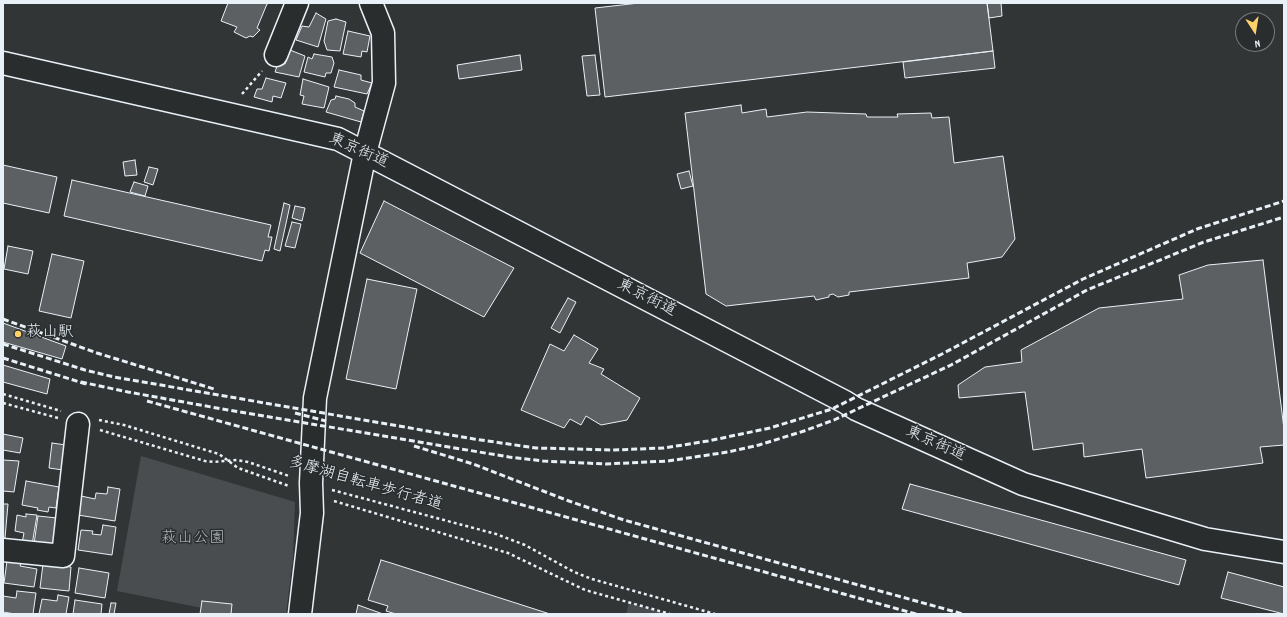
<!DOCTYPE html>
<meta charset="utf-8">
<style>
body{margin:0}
#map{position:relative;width:1287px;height:617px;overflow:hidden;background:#323536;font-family:Dekko,sans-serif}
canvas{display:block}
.frame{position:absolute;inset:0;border:4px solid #e8f1f8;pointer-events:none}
.north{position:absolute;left:1235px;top:12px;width:40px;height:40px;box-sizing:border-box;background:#2a2d2e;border:1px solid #767b7f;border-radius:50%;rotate:168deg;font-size:11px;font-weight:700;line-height:16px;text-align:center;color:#e8f1f8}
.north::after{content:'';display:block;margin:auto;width:14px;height:18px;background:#ffd166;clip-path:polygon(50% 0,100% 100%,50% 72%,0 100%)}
</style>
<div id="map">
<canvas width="1287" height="617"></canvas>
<div class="frame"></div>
<div class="north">N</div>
</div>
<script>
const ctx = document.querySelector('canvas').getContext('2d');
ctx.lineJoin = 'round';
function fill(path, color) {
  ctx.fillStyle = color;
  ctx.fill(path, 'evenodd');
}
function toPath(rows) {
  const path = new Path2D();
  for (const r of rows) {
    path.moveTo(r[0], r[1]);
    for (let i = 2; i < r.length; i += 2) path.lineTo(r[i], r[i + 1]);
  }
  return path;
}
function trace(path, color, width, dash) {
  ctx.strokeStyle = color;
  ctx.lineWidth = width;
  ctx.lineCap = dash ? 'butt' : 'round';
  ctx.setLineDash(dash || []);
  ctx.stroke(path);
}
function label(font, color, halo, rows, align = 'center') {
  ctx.font = font + ' Dekko,"Klee One",sans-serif';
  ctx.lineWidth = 3;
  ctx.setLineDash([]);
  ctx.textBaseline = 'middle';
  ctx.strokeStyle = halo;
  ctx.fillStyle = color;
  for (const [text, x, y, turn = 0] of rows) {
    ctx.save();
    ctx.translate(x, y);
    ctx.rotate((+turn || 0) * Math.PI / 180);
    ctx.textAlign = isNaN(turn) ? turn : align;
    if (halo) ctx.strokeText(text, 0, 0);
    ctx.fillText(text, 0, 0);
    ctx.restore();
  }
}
fill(toPath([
 [141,456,295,502,293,558,286,614,232,614,117,591],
 [629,603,668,614,626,614]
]), '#494d4f');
const building = toPath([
 [228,3,269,3,267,4,257,28,260,30,253,37,250,36,246,38,234,32,237,27,221,21,228,3],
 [639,3,987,3,993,51,605,97,595,8,639,3],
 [987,3,1001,3,1002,16,989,18,987,3],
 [316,13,326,19,318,47,296,40,302,26,309,27,316,13],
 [336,19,346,22,340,51,327,50,324,41,328,21,336,19],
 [348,31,370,36,367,52,362,51,361,57,343,54,348,31],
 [290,50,305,56,299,77,275,72,278,63,285,64,290,50],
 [993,51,995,68,905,78,903,62,993,51],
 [314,54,332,57,334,63,331,73,326,73,325,77,304,72,308,57,312,59,314,54],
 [520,55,522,70,459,79,457,65,520,55],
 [595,55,600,95,587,96,582,56,595,55],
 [339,70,361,75,361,80,372,83,367,94,334,87,339,70],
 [266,78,286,83,281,98,273,96,272,102,254,97,257,89,262,89,266,78],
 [303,79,329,87,324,108,302,104,304,96,300,95,303,79],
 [336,96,349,99,355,103,355,107,364,111,361,122,326,112,331,100,335,99,336,96],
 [741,105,742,113,766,109,767,117,807,112,866,114,867,117,898,117,897,114,931,113,932,118,949,117,954,163,1003,156,1015,239,1002,257,967,263,969,278,849,292,849,295,838,297,833,294,829,295,829,297,816,300,814,296,726,306,706,294,685,113,741,105],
 [135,160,137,175,125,176,123,162,135,160],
 [3,165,57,177,49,213,3,203,3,165],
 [149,167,158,169,153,185,144,182,149,167],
 [689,171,693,186,681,189,677,174,689,171],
 [72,180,271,225,268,237,272,237,269,251,265,250,262,261,64,216,72,180],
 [134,182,148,186,145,196,130,192,134,182],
 [384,201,514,268,484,317,360,253,384,201],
 [284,203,290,205,280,251,274,249,284,203],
 [295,206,305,208,302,221,292,218,295,206],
 [292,222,301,224,295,248,285,246,292,222],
 [8,246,33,251,28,274,4,269,8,246],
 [52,254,84,261,71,318,39,311,52,254],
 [1263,260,1284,429,1284,445,1260,447,1263,463,1146,478,1142,449,1084,457,1083,443,1033,450,1025,392,959,398,958,385,985,367,1022,362,1021,350,1099,308,1183,299,1179,275,1208,265,1263,260],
 [367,279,417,289,396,389,346,379,367,279],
 [568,298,576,302,560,333,551,328,568,298],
 [3,323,66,346,62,359,3,342,3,323],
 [574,335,598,349,589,363,604,369,601,374,640,398,627,420,601,425,586,416,581,425,570,419,564,428,521,410,550,344,564,351,574,335],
 [3,365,50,379,47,394,3,382,3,365],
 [3,434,23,438,20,453,3,450,3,434],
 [52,443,66,445,63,470,49,468,52,443],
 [3,460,19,461,14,492,3,491,3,460],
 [26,481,59,487,56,508,49,507,48,512,37,510,38,508,22,505,26,481],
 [910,484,1186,560,1179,585,902,509,910,484],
 [108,487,120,489,115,521,78,515,81,496,95,499,96,493,107,494,108,487],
 [3,504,8,504,5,538,3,538,3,504],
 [26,514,37,515,32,545,22,543,24,533,15,531,17,515,26,517,26,514],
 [38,516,57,518,54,548,34,544,38,516],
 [103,525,116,527,112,555,78,550,81,530,93,531,92,534,101,535,103,525],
 [381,560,391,563,550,614,396,614,386,611,388,606,368,600,381,560],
 [7,561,21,563,20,566,37,569,34,587,4,583,7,561],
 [43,564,71,567,69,591,40,588,43,564],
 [79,568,109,573,105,598,75,593,79,568],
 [1228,572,1284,587,1284,614,1221,598,1228,572],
 [17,591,36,593,33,614,15,614,3,612,3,596,16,598,17,591],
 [58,595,69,597,66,614,39,614,42,599,57,601,58,595],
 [75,600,102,604,101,614,73,614,75,600],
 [202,601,232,604,231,614,200,614,202,601],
 [111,603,116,603,114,614,109,614,111,603],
 [358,605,383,614,356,614,358,605]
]);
fill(building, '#5c6063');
trace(building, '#e8f1f8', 1);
const minor = toPath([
 [276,55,297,3],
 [3,63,338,139,845,402,856,409,1023,484,1205,539,1284,552],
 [3,550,63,556,78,424],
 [300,614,312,513,311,483,315,398,365,153,384,83,383,33,371,3]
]);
trace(minor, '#e8f1f8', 25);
trace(toPath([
 [242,94,262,71],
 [3,394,61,411],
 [3,403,58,418],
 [99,420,124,425,219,454,238,468,289,486],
 [100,430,205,461,214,462,237,460,248,462,289,476],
 [332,490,496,534,525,545,574,572,592,579,715,614],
 [334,501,508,553,585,590,670,614]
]), '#e8f1f8', 2.5, [3, 3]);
trace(minor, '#2a2d2e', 22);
trace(toPath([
 [3,319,97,353,214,389],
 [3,344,85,370,114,377,474,439,536,448,613,450,664,448,708,441,770,428,832,409,942,354,1083,279,1197,229,1284,201],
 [3,358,86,384],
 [81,382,128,392,228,410,509,457,543,461,606,464,668,461,728,452,759,445,804,431,834,420,951,365,1087,290,1204,242,1284,217],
 [147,401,916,614],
 [295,413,326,421],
 [414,446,473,464,569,501,624,520,963,614]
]), '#e8f1f8', 3, [6, 3]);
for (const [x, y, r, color] of [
 [18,334,4,"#ffd166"]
]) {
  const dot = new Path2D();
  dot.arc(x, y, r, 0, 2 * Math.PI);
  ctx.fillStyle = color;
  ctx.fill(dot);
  trace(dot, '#2a2d2e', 1.5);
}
label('16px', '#e8f1f8', '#2a2d2e', [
 ["東京街道",358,152,24],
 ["東京街道",646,299,27],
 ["東京街道",935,445,24],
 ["多摩湖自転車歩行者道",365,485,16]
]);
label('16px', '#e8f1f8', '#2a2d2e', [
 ["萩山駅",26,334]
], 'left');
label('16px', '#b0b8bd', '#2a2d2e', [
 ["萩山公園",193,540]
]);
</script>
